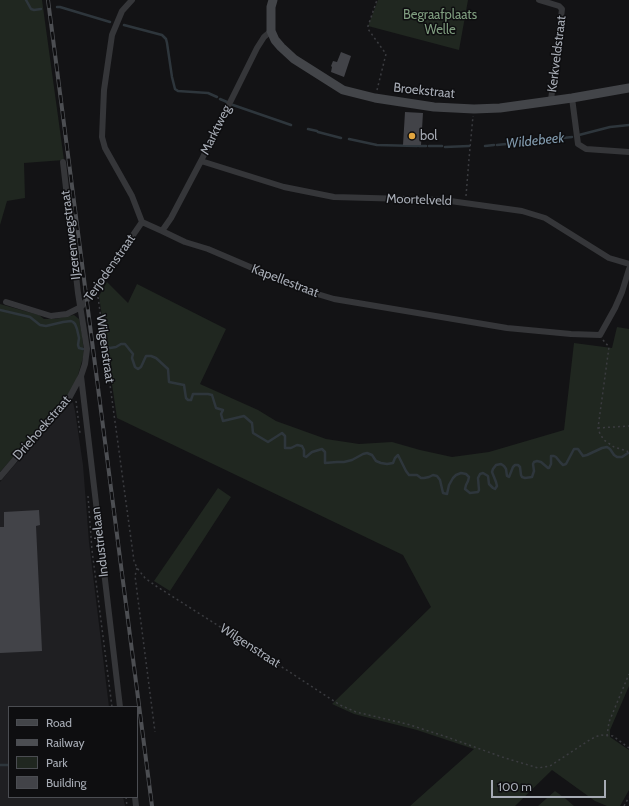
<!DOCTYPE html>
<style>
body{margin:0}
#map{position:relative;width:629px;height:806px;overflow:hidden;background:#131315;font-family:Cabin,sans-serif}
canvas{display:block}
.legend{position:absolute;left:8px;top:706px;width:130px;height:92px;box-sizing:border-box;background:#0e0e10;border:1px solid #4b4d52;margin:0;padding:5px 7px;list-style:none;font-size:12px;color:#a6abb4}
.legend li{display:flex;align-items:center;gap:8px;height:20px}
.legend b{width:20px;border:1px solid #4b4d52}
.scale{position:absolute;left:491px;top:780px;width:115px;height:18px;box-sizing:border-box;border:2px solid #a6abb4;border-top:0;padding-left:5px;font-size:12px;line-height:14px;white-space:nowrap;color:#a6abb4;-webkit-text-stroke:3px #0e0e10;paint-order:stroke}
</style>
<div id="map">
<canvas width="629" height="806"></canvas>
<ul class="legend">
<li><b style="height:5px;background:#434549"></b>Road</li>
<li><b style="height:5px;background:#4c4e52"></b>Railway</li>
<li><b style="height:11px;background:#202720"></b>Park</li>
<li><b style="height:11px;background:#424348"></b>Building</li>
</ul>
<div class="scale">100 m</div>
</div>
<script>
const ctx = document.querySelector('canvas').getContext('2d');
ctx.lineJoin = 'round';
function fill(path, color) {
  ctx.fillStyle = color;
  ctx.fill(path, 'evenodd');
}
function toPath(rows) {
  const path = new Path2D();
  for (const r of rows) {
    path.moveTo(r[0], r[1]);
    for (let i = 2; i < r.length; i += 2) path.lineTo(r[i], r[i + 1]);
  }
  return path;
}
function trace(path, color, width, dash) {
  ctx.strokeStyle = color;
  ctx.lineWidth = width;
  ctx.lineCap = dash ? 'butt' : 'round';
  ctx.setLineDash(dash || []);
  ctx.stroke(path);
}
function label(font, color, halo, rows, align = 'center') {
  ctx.font = font + ' Cabin,sans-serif';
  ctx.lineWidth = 3;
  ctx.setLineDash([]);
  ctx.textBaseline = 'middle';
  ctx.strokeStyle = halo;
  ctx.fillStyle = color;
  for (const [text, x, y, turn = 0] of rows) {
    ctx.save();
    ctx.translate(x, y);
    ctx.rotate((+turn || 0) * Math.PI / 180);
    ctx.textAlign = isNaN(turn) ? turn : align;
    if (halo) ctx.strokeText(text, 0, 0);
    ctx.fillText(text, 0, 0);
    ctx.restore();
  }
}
fill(toPath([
 [73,402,75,411,83,465,89,542,109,707,9,707,9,797,123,797,125,806,0,806,0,482,11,469,70,404]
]), '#1f1f22');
fill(toPath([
 [0,0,42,0,64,160,24,163,25,198,7,201,0,225],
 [378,0,468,0,459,50,368,26],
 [107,282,128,303,137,284,226,329,200,384,258,410,276,421,326,439,359,444,392,442,420,450,452,457,489,452,564,430,574,343,612,348,617,327,629,329,629,686,610,730,610,737,629,750,629,790,620,806,607,806,595,801,552,770,515,806,410,806,474,749,417,730,354,714,332,704,431,607,403,555,117,418,99,296],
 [0,304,39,315,44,319,55,319,74,315,79,319,82,335,84,354,76,382,66,398,0,472],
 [218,488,231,497,170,591,154,581],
 [555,791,566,799,574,806,538,806]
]), '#202720');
trace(toPath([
 [26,0,31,9,34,10,41,9],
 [57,7,60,7,110,22],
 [124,25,162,35,166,39,167,43,172,77,175,89,178,91,208,93,217,97],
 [220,99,227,102],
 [233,105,291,125],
 [308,129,317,131],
 [318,132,341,138],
 [579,135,610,127,629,125],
 [349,139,377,145,417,146],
 [497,145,572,137],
 [419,146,426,146],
 [429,146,442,146],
 [485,146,494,145],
 [445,147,469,146],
 [0,310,30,317,40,325,46,326,63,322,71,321,73,322,75,324,77,329,79,338,78,345,79,348,83,349],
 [106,347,110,348,116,347,121,344,125,344,133,354,132,358,135,367,138,369,141,367,146,356,151,356,156,358,168,369,169,382,184,385,186,398,188,400,191,400,193,394,208,394,212,395,216,408,223,410,221,414,223,421,244,416,252,423,253,433,268,442,282,433,285,436,285,448,291,448,297,445,302,446,304,450,304,456,306,457,312,452,322,449,325,452,325,463,337,462,344,462,352,460,363,454,367,453,372,455,376,461,381,463,387,464,393,463,395,458,398,455,406,471,409,475,417,475,421,478,424,478,429,477,433,475,437,476,440,480,443,493,447,494,449,485,453,478,456,475,461,473,466,474,469,477,468,481,466,485,465,489,470,493,478,492,479,490,478,478,480,474,483,473,488,476,489,484,493,488,495,489,497,486,496,482,492,472,493,469,496,465,501,464,504,466,506,469,507,476,509,477,513,467,515,465,518,465,520,467,521,475,522,477,525,478,532,477,534,471,533,464,534,462,537,461,541,462,548,468,549,468,551,464,551,456,554,456,556,457,560,462,563,465,566,464,574,449,578,449,583,456,587,455,602,448,607,447,610,449,614,455,617,457,622,457,628,453],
 [0,765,9,765]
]), '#2e363c', 2.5);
fill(toPath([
 [341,52,351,56,344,77,331,72,332,67,331,66,333,61,337,62],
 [405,112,423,113,421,145,403,145],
 [39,510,40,525,36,526,42,651,0,653,0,527,4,527,4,512]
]), '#424348');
trace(toPath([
 [377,90,386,54,368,29,368,26,377,0],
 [466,196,469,159,473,116],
 [98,297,134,561,137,568,145,578,156,586,236,637,340,705,356,712,407,724,447,737,502,757,538,768,550,766,591,739,600,735,613,736,629,748],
 [603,340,609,347,598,428,600,434,604,440,614,447,627,451,629,454],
 [76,401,80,433],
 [598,428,629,426],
 [88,496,92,550,112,707],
 [137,568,135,576,155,732],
 [607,736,609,722,629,674],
 [126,797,127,806],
 [624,806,629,797]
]), '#3b3c40', 1.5, [2, 3]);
trace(toPath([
 [132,0,122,11,112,35,104,90,102,137,105,148,132,196,142,222,162,231,185,242,208,249,304,290,334,299,507,328,571,334,600,335,615,308,622,292,629,269],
 [539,0,559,6,562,9,551,100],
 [572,98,578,144,586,149,629,152],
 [201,161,284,187,334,197,443,200,522,211,545,218,609,258,629,264],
 [162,231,171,218,201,161,257,48,264,37,271,31],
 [6,302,51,316,67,314,81,307,96,289,142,222],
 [81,376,120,707],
 [0,477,23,450,67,402,81,376,85,364,87,349,78,293,63,162],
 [135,797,136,806]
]), '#353639', 6);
trace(toPath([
 [273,0,271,7,271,31,275,40,281,47,294,59,343,90,375,98,434,107,474,109,500,108,572,98,629,88]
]), '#434549', 9);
const rail = toPath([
 [48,0,152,806]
]);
trace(rail, '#4c4e52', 4);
trace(rail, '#0e0e10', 2.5, [8]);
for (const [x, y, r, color] of [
 [412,136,4,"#e1a53f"]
]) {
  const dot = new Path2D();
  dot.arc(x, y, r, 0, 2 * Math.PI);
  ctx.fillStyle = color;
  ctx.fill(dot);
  trace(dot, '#0e0e10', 1.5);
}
label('13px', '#7f9d7f', '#0e0e10', [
 ["Begraafplaats",440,15],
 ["Welle",440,30]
]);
label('13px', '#a6abb4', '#0e0e10', [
 ["Kerkveldstraat",557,54,-83],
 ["Broekstraat",424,91,6],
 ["Marktweg",216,130,-64],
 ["Moortelveld",419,200,2],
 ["IJzerenwegstraat",71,235,-97],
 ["Terjodenstraat",110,268,-55],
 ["Kapellestraat",285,281,21],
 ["Wilgenstraat",105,349,82],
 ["Driehoekstraat",42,428,-49],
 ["Industrielaan",100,542,-97],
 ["Wilgenstraat",250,646,33]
]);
label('13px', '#a6abb4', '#0e0e10', [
 ["bol",420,136]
], 'left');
label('italic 14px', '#8099ac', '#0e0e10', [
 ["Wildebeek",535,141,-6]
]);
</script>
